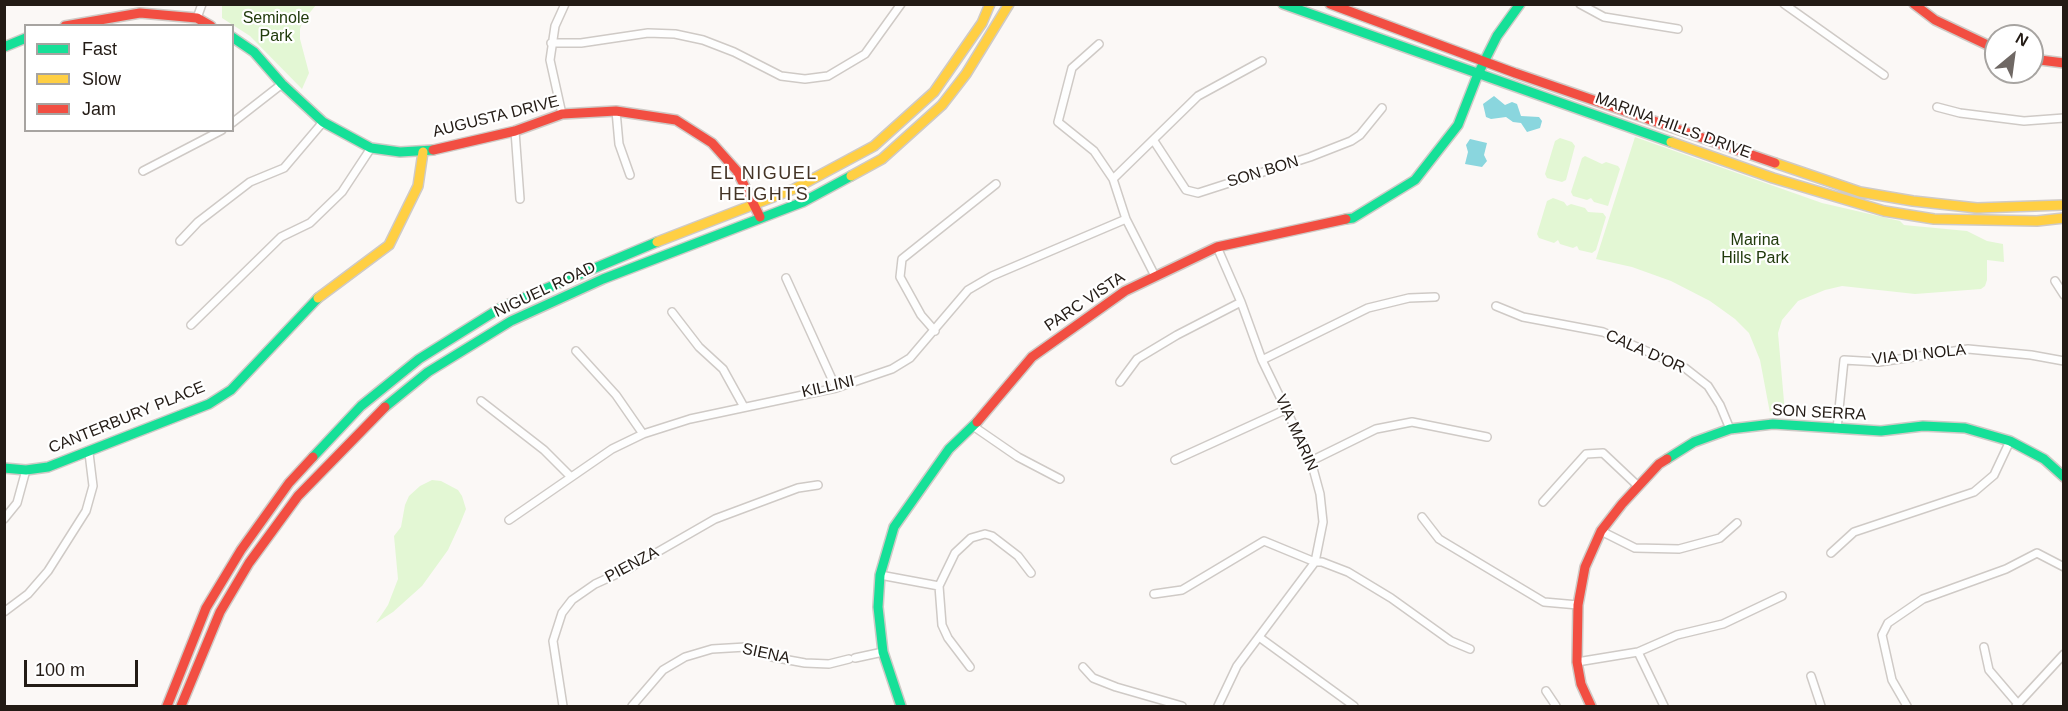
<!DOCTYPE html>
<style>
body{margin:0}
#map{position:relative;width:2068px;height:711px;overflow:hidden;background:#fbf8f6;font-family:Helvetica,sans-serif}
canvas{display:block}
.frame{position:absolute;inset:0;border:6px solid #231b15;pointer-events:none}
.legend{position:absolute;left:24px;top:24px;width:210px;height:108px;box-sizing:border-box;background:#fff;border:2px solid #a7a4a1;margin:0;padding:8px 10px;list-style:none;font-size:18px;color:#231b15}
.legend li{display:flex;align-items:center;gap:12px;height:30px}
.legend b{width:30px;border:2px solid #a7a4a1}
.north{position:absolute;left:1984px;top:24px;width:60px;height:60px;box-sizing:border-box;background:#fff;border:2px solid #a7a4a1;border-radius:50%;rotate:29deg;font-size:16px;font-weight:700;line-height:24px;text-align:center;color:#231b15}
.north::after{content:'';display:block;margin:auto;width:21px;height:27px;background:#6f6864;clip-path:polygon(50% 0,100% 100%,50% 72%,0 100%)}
.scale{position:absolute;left:24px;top:660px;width:114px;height:27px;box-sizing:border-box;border:3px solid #231b15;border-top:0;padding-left:8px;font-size:18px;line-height:21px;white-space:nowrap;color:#231b15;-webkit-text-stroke:4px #fff;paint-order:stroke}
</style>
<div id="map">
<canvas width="2068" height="711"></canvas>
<div class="frame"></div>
<ul class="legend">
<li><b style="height:8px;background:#16e098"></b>Fast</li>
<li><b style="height:8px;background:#ffcf43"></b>Slow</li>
<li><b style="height:8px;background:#f24e42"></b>Jam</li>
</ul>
<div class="north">N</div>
<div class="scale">100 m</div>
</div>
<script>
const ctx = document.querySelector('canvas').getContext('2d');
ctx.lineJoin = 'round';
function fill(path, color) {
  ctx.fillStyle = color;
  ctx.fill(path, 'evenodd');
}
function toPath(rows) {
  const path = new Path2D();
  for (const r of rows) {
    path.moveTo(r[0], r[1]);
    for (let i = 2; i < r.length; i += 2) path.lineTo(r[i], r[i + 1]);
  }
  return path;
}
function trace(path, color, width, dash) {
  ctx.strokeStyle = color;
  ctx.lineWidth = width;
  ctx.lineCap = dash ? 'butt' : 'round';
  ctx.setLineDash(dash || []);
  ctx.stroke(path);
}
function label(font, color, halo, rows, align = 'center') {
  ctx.font = font + ' Helvetica,sans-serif';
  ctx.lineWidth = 4.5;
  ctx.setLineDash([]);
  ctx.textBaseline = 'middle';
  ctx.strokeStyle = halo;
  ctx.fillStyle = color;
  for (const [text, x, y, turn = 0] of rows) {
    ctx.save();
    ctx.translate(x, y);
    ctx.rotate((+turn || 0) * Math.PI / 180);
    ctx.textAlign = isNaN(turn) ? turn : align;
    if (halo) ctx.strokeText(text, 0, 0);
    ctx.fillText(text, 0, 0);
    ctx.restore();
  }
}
fill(toPath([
 [222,5,316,5,303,21,300,29,300,39,309,73,302,89,250,36,222,18],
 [1635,137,1822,203,1900,221,1904,225,1967,231,1987,241,2003,244,2004,262,1987,260,1987,280,1985,286,1981,289,1915,294,1842,286,1825,290,1798,301,1782,320,1778,333,1785,413,1770,413,1760,360,1749,333,1735,319,1710,301,1671,281,1632,267,1596,259],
 [1560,138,1572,142,1575,146,1566,180,1562,182,1547,178,1545,174,1555,141],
 [1585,156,1602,164,1606,162,1618,166,1620,169,1608,206,1594,202,1591,198,1587,200,1573,196,1571,192,1582,158],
 [1553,198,1564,202,1567,206,1571,204,1585,208,1588,212,1603,213,1606,217,1596,250,1592,253,1579,250,1577,246,1573,248,1560,244,1558,240,1554,243,1539,238,1537,234,1547,201],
 [432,480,441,481,458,490,462,496,466,509,460,524,448,550,422,586,393,612,376,623,388,605,398,579,394,536,401,527,405,505,409,496,420,486]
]), '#e3f7d4');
fill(toPath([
 [1494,96,1505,105,1512,102,1517,104,1521,116,1539,117,1542,121,1540,128,1527,132,1521,123,1513,122,1506,117,1491,119,1486,117,1483,104],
 [1470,139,1487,143,1484,155,1487,161,1482,167,1465,164,1468,152,1466,145]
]), '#8ad6de');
const street = toPath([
 [1580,4,1604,17,1678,29],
 [1784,4,1884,75],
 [197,18,202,4],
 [551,43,581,43,648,33,675,34,703,40,734,52,781,76,805,79,828,76,865,54,901,4],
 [1099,44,1072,68,1058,122,1094,151,1113,179,1126,219,1155,276],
 [1937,107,1960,113,2024,121,2064,118],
 [616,111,619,144,630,175],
 [562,114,550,60,555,26,565,4],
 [232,123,282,84],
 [515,131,520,199],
 [1154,141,1186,190,1198,193,1310,157,1351,141,1360,135,1382,108],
 [143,171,222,130],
 [1113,179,1198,96,1262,61],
 [180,241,198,222,250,182,284,168,323,122],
 [1217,247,1241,302,1262,360,1311,461,1320,494,1323,522,1315,562,1237,666,1218,706],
 [786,278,836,388],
 [2055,281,2064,295],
 [1496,306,1523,317,1603,332,1685,368,1708,386,1720,405,1730,429],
 [672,312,699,347,723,369,744,407],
 [191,325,281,237,310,223,342,192,371,148],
 [935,331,921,315,900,277,902,259,996,184],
 [576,351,616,395,643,434],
 [1262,360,1368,308,1409,298,1435,297],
 [1120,382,1137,359,1177,335,1241,302],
 [481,401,544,450,571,477],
 [973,426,1018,457,1060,479],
 [1837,429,1844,360,1879,362,1968,349,2031,355,2064,361],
 [1175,460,1287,409],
 [1311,461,1376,429,1412,422,1487,437],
 [1543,502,1586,454,1603,453,1638,486],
 [1422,517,1439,539,1544,602,1578,605],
 [4,519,17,503,26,470],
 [509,520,612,449,643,434,690,419,836,388,892,369,910,358,968,290,992,276,1126,219],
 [1601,531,1635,548,1679,549,1720,538,1737,523],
 [1831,553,1854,532,1974,492,1994,475,2010,441],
 [880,575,939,586],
 [1154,594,1182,590,1264,541,1315,562,1322,562,1348,572,1391,598,1451,641,1470,649],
 [4,612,28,594,48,571,86,511,93,486,89,453],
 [1259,637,1354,706],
 [1984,647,1989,670,2018,704],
 [1638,652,1664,706],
 [855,658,883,652],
 [1577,662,1638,652,1677,635,1723,624,1782,596],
 [970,667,948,638,942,625,939,586,955,553,971,538,985,534,992,536,1018,556,1031,573],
 [1083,667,1093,678,1116,687,1182,706],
 [1811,676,1821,706],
 [1546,691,1556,706],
 [563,706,553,641,562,613,572,600,595,584,628,569,715,519,798,488,818,485],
 [632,706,663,670,685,657,712,649,746,647,772,657,805,663,829,664,849,659],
 [1907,706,1892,680,1882,635,1888,623,1923,599,2006,569,2037,553,2064,567],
 [2016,706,2064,654]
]);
const fast = toPath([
 [1283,4,1671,142],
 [232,37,254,52,282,84,323,122,371,148,400,152,433,150],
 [4,47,26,38],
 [1346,219,1353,218,1415,180,1458,125,1478,74,1497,36,1520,4],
 [385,407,428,372,511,321,603,279,803,202,851,176],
 [313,457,361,406,419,359,502,307,657,242],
 [1667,459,1694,442,1730,429,1773,424,1881,431,1923,426,1965,428,2010,441,2044,459,2064,477],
 [4,468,26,470,48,467,209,404,231,390,318,298],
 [901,706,883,652,878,607,880,575,894,527,949,449,977,422]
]);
const slow = toPath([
 [1671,142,1773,178,1884,211,1934,219,2037,221,2064,218],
 [1775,163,1860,192,1913,201,1977,208,2064,205],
 [851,176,882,159,942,105,966,74,1009,4],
 [657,242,794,189,874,146,934,92,982,23,990,4],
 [318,298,389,245,418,186,423,152]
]);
const jam = toPath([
 [1330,4,1515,73,1775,163],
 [1914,4,1935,20,1996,49],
 [65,26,140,13,197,18,211,26],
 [2032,59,2064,63],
 [433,150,515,131,562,114,616,111,676,120,712,143,737,171,760,217],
 [977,422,1032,357,1125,291,1217,247,1346,219],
 [167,706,206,608,241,550,289,483,313,457],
 [181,706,220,612,249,563,298,496,385,407],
 [1591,706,1581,684,1577,662,1578,605,1585,567,1601,531,1622,504,1659,464,1667,459]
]);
trace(street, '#cfcac6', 10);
trace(fast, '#cfcac6', 12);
trace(slow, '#cfcac6', 12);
trace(jam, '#cfcac6', 12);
trace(street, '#fefefe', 7);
trace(fast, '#16e098', 9);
trace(slow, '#ffcf43', 9);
trace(jam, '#f24e42', 9);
label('16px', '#213b0c', '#fff', [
 ["Seminole",276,19],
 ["Park",276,37],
 ["Marina",1755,241],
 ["Hills Park",1755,259]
]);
label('16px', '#231b15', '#fff', [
 ["AUGUSTA DRIVE",496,117,-14],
 ["MARINA HILLS DRIVE",1673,126,20],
 ["SON BON",1263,172,-17],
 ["NIGUEL ROAD",545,290,-25],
 ["PARC VISTA",1085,302,-34],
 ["CALA D'OR",1645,352,24],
 ["VIA DI NOLA",1919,355,-6],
 ["KILLINI",828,387,-13],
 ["SON SERRA",1819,413,3],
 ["CANTERBURY PLACE",127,418,-22],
 ["VIA MARIN",1296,433,66],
 ["PIENZA",632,565,-28],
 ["SIENA",766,654,12]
]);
ctx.letterSpacing = '1.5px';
label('18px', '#443426', '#fff', [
 ["EL NIGUEL",764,174],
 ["HEIGHTS",764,195]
]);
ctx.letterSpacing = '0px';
</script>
